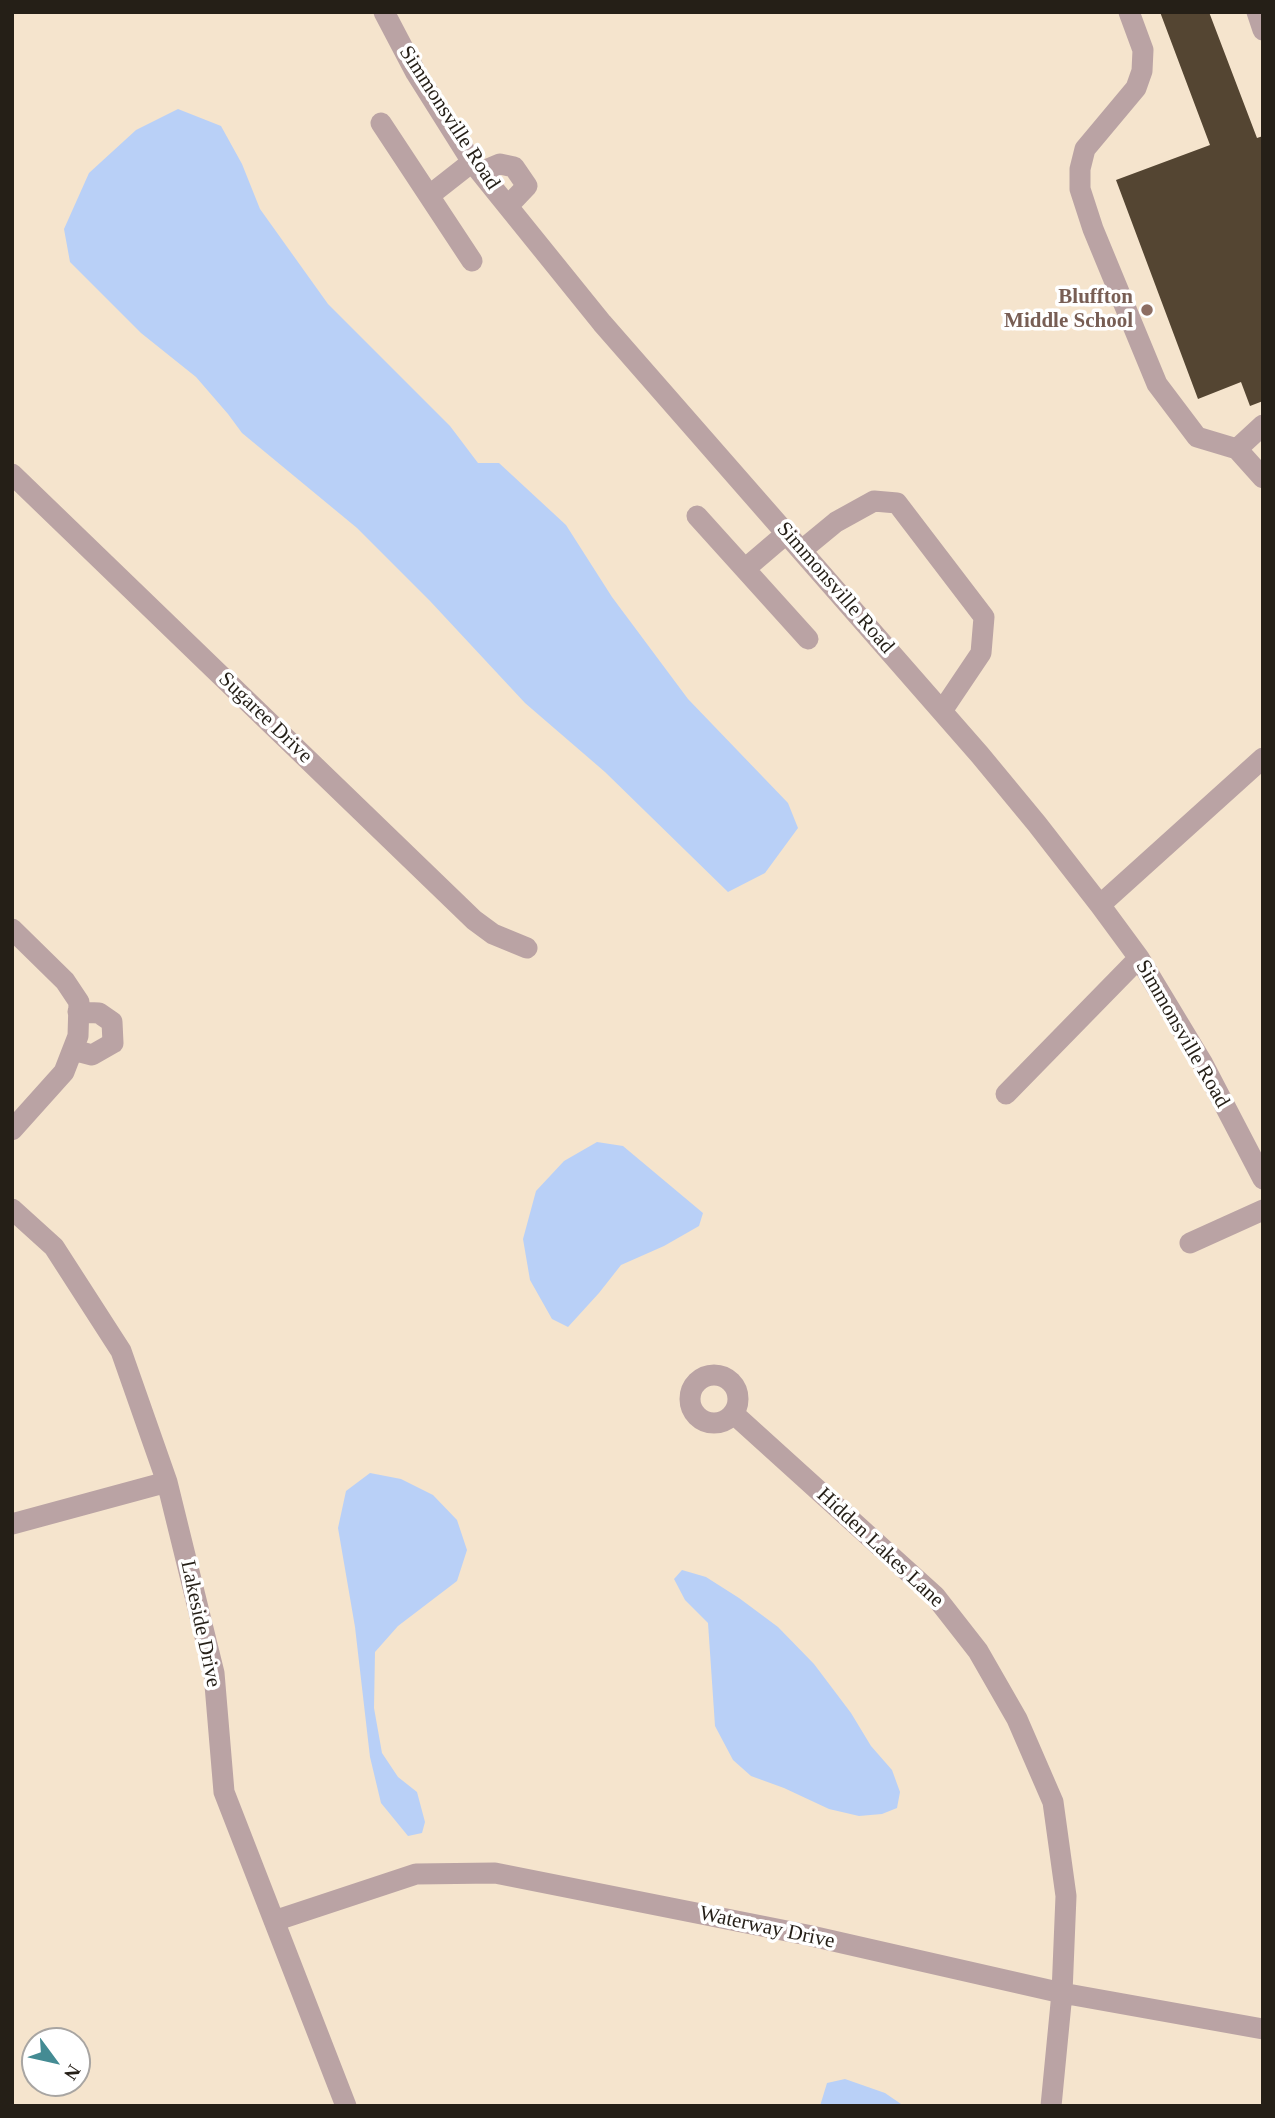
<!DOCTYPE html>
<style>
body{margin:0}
#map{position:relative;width:1275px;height:2118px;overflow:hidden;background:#f5e4cd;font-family:Georgia,serif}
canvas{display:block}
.frame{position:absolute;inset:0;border:14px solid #251f17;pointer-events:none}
.north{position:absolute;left:21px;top:2027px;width:70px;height:70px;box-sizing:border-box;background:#fff;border:2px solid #a8a5a2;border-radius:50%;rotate:123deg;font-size:19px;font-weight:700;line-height:28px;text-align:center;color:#251f17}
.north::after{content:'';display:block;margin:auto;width:24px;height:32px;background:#448b93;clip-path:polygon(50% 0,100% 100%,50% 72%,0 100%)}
</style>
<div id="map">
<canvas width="1275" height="2118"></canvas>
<div class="frame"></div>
<div class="north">N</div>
</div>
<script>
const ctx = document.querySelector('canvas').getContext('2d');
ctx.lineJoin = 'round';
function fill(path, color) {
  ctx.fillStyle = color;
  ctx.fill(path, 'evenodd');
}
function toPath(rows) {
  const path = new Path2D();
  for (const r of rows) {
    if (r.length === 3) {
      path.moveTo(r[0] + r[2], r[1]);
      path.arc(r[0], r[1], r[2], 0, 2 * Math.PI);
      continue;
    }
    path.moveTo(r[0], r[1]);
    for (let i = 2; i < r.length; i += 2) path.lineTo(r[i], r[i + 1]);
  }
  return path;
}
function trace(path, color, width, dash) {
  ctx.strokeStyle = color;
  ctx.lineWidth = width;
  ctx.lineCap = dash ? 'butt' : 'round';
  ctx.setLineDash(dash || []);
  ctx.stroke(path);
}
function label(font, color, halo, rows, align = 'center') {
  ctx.font = font + ' Georgia,serif';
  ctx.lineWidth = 7;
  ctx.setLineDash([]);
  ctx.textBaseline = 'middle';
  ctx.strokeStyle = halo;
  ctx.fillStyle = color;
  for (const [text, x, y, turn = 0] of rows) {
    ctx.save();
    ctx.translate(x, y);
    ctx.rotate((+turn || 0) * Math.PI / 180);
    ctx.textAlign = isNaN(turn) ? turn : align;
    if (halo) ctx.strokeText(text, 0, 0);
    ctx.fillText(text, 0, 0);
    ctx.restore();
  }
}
fill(toPath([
 [178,109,221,126,242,164,260,209,328,304,450,426,478,463,499,463,566,525,612,597,688,699,788,803,798,828,765,873,728,892,605,772,525,703,430,601,357,528,242,433,228,414,196,377,141,333,70,262,64,229,89,173,136,130],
 [597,1142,623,1146,703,1213,699,1226,664,1246,621,1265,599,1293,568,1327,552,1319,530,1280,523,1239,536,1191,564,1161],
 [370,1473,401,1479,433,1495,457,1520,467,1550,457,1581,398,1626,375,1652,374,1708,382,1753,398,1777,417,1792,425,1822,422,1833,408,1836,381,1803,370,1757,355,1627,338,1528,346,1491],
 [682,1570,706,1577,739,1598,778,1627,814,1664,851,1713,871,1746,892,1770,900,1792,897,1808,882,1814,859,1816,829,1809,784,1788,751,1776,733,1760,715,1726,708,1623,685,1600,674,1579],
 [845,2079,885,2093,904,2106,820,2106,827,2083]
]), '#b9d0f7');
fill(toPath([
 [1160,12,1209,12,1257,138,1263,136,1263,401,1250,406,1241,382,1198,399,1116,180,1210,145]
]), '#544532');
trace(toPath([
 [384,12,416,73,472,162,602,323,980,755,1037,824,1100,905,1139,958,1203,1064,1263,1179],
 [1129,12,1143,50,1142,71,1136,88,1085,149,1080,169,1080,189,1093,229,1157,384,1197,437,1237,449],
 [1257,12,1263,30],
 [381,123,472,261],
 [481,172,500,164,514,167,527,186,508,206],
 [430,195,472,162],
 [1263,425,1237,449,1263,478],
 [12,474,474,920,493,934,527,948],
 [697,516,808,639],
 [802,550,836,522,874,501,897,503,984,617,981,653,942,711],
 [746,568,787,533],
 [1100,905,1263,758],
 [12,929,65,981,79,1002,78,1036,64,1072,12,1130],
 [73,1050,92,1055,113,1043,112,1022,99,1013,78,1012],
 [1006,1094,1139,958],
 [12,1209,54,1247,121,1351,167,1482,214,1673,224,1792,346,2106],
 [1190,1243,1263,1210],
 [714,1399,24],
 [735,1415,935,1596,978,1651,1017,1719,1053,1802,1066,1896,1062,1993,1051,2106],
 [12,1524,167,1482],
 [274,1921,416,1874,495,1873,807,1935,1062,1993,1263,2029]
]), '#baa3a4', 21);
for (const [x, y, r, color] of [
 [1147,310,7,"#8d6e63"]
]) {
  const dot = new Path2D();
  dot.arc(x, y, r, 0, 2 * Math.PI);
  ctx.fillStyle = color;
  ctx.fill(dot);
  trace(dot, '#fff', 2.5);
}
label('21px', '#251f17', '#fff', [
 ["Simmonsville Road",449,118,57],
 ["Simmonsville Road",835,588,49],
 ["Sugaree Drive",265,718,44],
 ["Simmonsville Road",1182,1034,60],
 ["Hidden Lakes Lane",880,1548,43],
 ["Lakeside Drive",200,1624,78],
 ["Waterway Drive",767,1928,12]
]);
label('bold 21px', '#785e54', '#fff', [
 ["Bluffton",1133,298],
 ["Middle School",1133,322]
], 'right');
</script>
